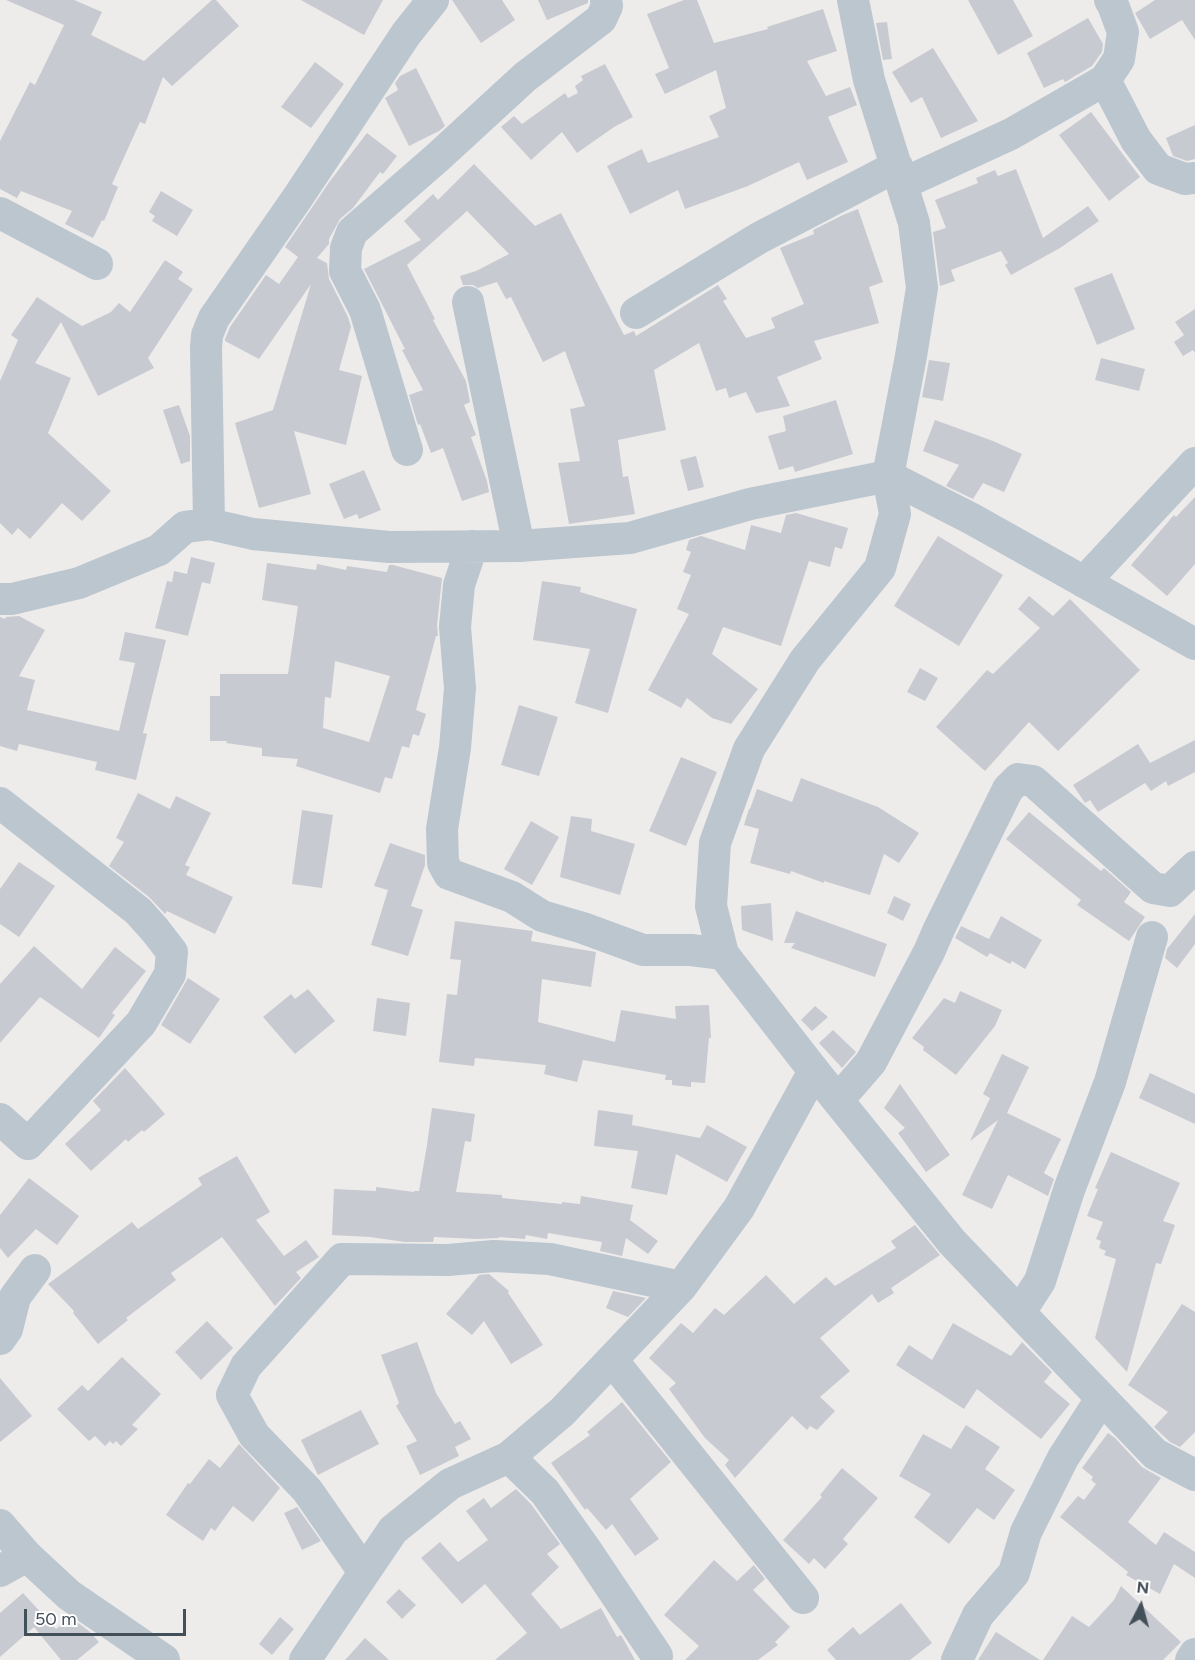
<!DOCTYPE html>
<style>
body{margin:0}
#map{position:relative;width:1195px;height:1660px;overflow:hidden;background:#eeebeb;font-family:Figtree,sans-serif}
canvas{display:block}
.north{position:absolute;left:1111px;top:1576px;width:60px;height:60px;-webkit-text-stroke:4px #fff;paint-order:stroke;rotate:6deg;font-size:16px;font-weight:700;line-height:24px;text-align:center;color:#434f59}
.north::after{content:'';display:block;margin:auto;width:21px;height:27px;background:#434f59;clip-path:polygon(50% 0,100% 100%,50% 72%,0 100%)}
.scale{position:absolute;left:24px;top:1609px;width:162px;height:27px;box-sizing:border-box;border:3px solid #434f59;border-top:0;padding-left:8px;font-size:18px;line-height:21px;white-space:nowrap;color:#434f59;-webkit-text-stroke:4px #fff;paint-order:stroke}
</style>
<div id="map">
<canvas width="1195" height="1660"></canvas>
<div class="north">N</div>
<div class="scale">50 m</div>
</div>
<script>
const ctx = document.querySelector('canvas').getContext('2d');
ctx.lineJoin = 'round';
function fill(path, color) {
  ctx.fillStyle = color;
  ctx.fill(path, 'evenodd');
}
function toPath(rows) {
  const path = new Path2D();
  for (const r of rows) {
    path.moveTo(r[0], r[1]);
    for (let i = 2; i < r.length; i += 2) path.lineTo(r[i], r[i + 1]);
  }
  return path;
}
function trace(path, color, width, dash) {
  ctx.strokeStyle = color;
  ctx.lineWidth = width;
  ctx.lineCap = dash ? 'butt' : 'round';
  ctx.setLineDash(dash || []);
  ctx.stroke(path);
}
fill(toPath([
 [6,0,74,0,102,12,91,35,144,61,212,0,216,0,239,26,172,86,163,77,145,124,140,122,112,184,118,187,104,221,102,220,93,238,65,224,72,211,21,191,17,198,0,189,0,141,30,82,35,85,64,25],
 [301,0,383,0,364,35],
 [452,0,502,0,515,20,481,43],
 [538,0,588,0,588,3,547,20],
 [684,0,697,0,714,43,768,29,767,27,823,9,837,51,807,61,826,96,850,87,857,105,828,117,848,162,807,180,799,162,748,186,685,209,678,190,630,214,607,166,642,149,648,163,719,137,709,116,726,108,716,70,665,94,655,74,669,68,647,14],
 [968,0,1013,0,1033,36,998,55],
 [1155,0,1195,0,1195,40,1182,20,1150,39,1135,13],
 [1088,18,1103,44,1102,52,1092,66,1065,82,1063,79,1044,88,1027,53],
 [887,22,892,59,883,60,876,23],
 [933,48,978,121,941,138,922,97,911,103,892,72],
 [315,62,344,84,311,128,281,107],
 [605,64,633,117,614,127,577,153,562,132,531,160,501,127,514,116,522,124,565,93,568,98,578,93,575,86,583,80,581,76],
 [416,68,445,126,439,131,409,146,385,98,398,90,395,83,400,76],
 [1091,112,1140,177,1109,201,1059,135],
 [1195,125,1195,159,1187,161,1173,156,1166,138],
 [367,133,397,156,383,174,380,172,353,208,340,219,329,239,329,244,317,258,327,263,329,279,348,317,351,327,339,370,362,376,346,445,294,431,311,494,259,508,235,423,273,410,311,284,259,359,225,341,225,339,230,327,266,275,279,284,298,257,285,247,330,181],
 [474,164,535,226,561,213,624,335,634,331,636,336,718,285,727,299,723,301,746,338,775,328,771,318,804,304,780,248,814,234,813,230,843,215,858,209,883,282,869,287,879,323,814,341,822,359,777,377,790,406,756,413,746,392,729,398,726,388,716,391,699,343,654,370,666,430,618,440,623,477,628,476,635,514,569,524,558,463,580,461,570,409,585,406,565,351,543,362,511,297,506,299,497,282,478,288,473,285,463,285,460,276,476,271,509,254,467,211,407,265,435,319,433,320,466,381,470,402,464,405,476,435,471,437,487,481,489,492,462,501,443,448,431,453,420,424,418,425,409,395,423,390,402,350,405,349,364,269,421,240,404,221,433,194,438,200],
 [1016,169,1043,238,1088,206,1099,221,1060,248,1011,275,1005,265,1008,263,1001,251,951,270,955,281,940,286,933,232,946,228,935,200,978,183,976,178,995,170,998,176],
 [161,191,193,210,177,236,152,221,155,216,149,212],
 [165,260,183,272,178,279,193,289,148,358,154,368,98,396,61,322,35,363,71,378,48,433,111,491,82,521,62,503,30,539,18,528,12,535,0,523,0,381,18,340,11,335,37,297,82,326,111,312,119,303,130,312],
 [1112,273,1135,329,1097,345,1074,288],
 [1195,309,1195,353,1193,350,1183,356,1174,342,1184,335,1175,322],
 [1101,358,1145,369,1139,391,1095,380],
 [929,360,950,363,943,401,922,397],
 [836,400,853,454,795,472,793,466,779,470,768,436,786,431,783,416],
 [179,405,190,436,190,461,181,464,163,410],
 [935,420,993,441,1022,454,1004,492,983,483,973,499,946,486,959,465,923,451],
 [696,456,704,487,688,491,680,460],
 [364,470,381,510,359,519,357,514,344,519,329,484],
 [1195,497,1195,564,1167,596,1131,565,1174,515,1176,517],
 [796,513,848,528,842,549,835,547,830,567,809,561,781,646,723,627,712,654,758,689,731,724,712,718,687,698,681,708,648,690,689,614,677,609,691,575,683,572,691,552,686,550,689,540,701,536,745,550,751,525,781,533,786,515],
 [938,536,1003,575,959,646,894,606],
 [191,557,215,563,210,584,202,582,188,636,155,628,167,581,172,582,174,571,187,574],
 [267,563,316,570,317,564,346,570,347,566,387,572,389,565,393,565,442,578,437,625,438,636,436,636,416,710,426,714,419,736,413,734,409,748,402,746,392,779,385,777,380,793,296,766,298,759,262,756,262,748,226,743,227,741,210,741,210,696,220,696,220,674,288,674,298,606,262,600],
 [335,661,390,676,369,742,323,728,325,697,331,698],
 [542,581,581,587,580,592,637,609,608,713,575,703,590,649,533,640],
 [1029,596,1053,616,1070,599,1140,670,1058,751,1029,722,985,771,936,727,987,670,993,674,1040,628,1018,609],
 [19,616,45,630,19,676,35,680,27,710,119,731,135,663,119,660,125,632,166,640,143,733,147,734,136,780,95,770,97,762,19,744,17,751,0,746,0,617,5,619,6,617],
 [920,668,938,678,925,701,907,692],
 [519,705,558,717,539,776,501,765],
 [1195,740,1195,772,1168,786,1166,781,1151,791,1145,783,1098,812,1090,800,1085,803,1073,785,1138,744,1150,763],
 [681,757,717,772,686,846,649,831],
 [801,778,878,807,919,833,899,863,884,854,870,895,824,881,824,883,791,871,790,874,750,863,759,829,744,825,749,809,750,809,757,789,792,802],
 [138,793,170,809,176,796,211,813,185,865,190,867,186,875,233,897,215,934,167,911,165,914,149,897,109,866,124,842,116,838],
 [302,810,333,815,322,888,292,884],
 [1029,812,1101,871,1104,868,1131,892,1124,902,1145,917,1129,941,1077,905,1081,900,1006,839],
 [571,816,592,819,591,831,635,844,620,895,560,877],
 [531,821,559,837,532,885,504,869],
 [390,843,425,855,425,865,411,906,423,910,408,956,371,945,388,890,374,886],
 [19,862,55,886,19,937,0,924,0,889],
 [894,896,911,904,903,921,887,913],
 [771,903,773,941,742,930,741,906],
 [796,911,887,944,875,977,791,948,795,943,784,943],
 [1195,914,1195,944,1177,968,1165,958,1167,949],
 [1001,916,1042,940,1025,969,1012,961,1010,964,990,953,987,957,955,938,961,926,989,939],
 [455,921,533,931,531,941,596,952,591,987,542,979,538,1022,615,1042,621,1010,676,1019,675,1006,709,1005,711,1038,709,1038,705,1083,691,1082,691,1087,672,1085,672,1080,665,1080,666,1075,583,1060,577,1082,544,1074,546,1065,475,1058,474,1066,439,1062,447,994,457,995,461,960,450,959],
 [34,946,82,989,115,947,146,971,112,1013,115,1015,99,1038,40,997,0,1043,0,984],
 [188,978,220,999,190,1044,161,1025],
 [308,989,335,1021,295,1054,263,1017,291,994,295,999],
 [960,991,1002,1010,995,1026,956,1075,923,1050,924,1047,912,1038,944,998,955,1003],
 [377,998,410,1003,406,1036,373,1031],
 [815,1006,828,1017,812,1031,801,1020],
 [833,1030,856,1052,842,1068,819,1043],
 [1002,1054,1029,1067,1007,1113,1061,1139,1044,1173,1054,1179,1048,1196,1008,1175,992,1209,962,1195,998,1120,970,1141,990,1098,983,1094],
 [125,1068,165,1114,144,1132,142,1130,128,1142,126,1139,91,1171,65,1144,101,1110,93,1101],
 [1150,1073,1195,1094,1195,1124,1139,1098],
 [900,1084,950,1155,926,1172,898,1133,905,1128,884,1108],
 [432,1108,475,1114,471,1142,465,1141,456,1192,502,1195,502,1198,562,1204,562,1202,580,1204,581,1196,633,1205,630,1220,658,1241,648,1254,626,1238,622,1256,600,1251,602,1242,548,1233,547,1239,526,1235,525,1239,499,1237,499,1238,477,1239,434,1237,433,1242,405,1242,370,1237,332,1235,334,1189,376,1191,376,1187,414,1192,414,1191,419,1191,427,1145],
 [598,1110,633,1115,632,1125,700,1138,707,1125,747,1147,727,1182,676,1154,667,1195,631,1188,638,1151,594,1146],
 [1111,1152,1180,1183,1163,1221,1175,1225,1161,1264,1156,1263,1127,1372,1095,1338,1116,1259,1104,1255,1106,1251,1099,1248,1101,1241,1096,1239,1103,1222,1087,1216,1098,1189,1095,1188],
 [237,1156,270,1212,256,1220,284,1256,306,1240,319,1257,296,1272,301,1278,275,1306,222,1237,171,1273,176,1280,126,1318,128,1320,98,1344,73,1313,74,1311,48,1284,132,1222,138,1229,202,1185,198,1178],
 [29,1178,79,1216,57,1245,36,1229,8,1258,0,1248,0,1215],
 [915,1225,940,1255,891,1288,894,1293,878,1303,872,1294,820,1338,850,1371,820,1397,835,1411,817,1430,810,1426,807,1430,792,1416,735,1478,725,1465,729,1460,705,1438,669,1389,676,1383,649,1358,681,1323,693,1333,715,1308,724,1315,766,1275,794,1304,826,1277,835,1286,896,1248,891,1241],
 [489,1274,509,1291,508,1293,543,1345,511,1364,484,1321,472,1335,446,1314,479,1275],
 [613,1291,646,1298,628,1317,606,1308],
 [1182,1304,1195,1312,1195,1432,1180,1447,1170,1442,1154,1427,1168,1412,1128,1385],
 [207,1321,233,1348,201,1380,175,1352],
 [953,1323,1011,1356,1022,1342,1052,1372,1044,1382,1070,1404,1041,1439,977,1389,964,1409,896,1365,909,1345,932,1360],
 [417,1342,436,1393,455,1424,460,1421,471,1439,455,1447,459,1456,420,1475,406,1446,417,1441,396,1406,399,1403,381,1355],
 [122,1357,161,1394,132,1425,138,1429,121,1446,116,1441,113,1444,110,1441,105,1446,95,1436,89,1441,57,1409,82,1385,88,1391],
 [0,1378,32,1416,0,1442],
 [622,1402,671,1462,630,1499,659,1539,635,1556,612,1524,606,1530,587,1508,585,1510,551,1463,590,1435,587,1432],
 [361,1410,379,1444,318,1475,301,1440],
 [966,1425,1000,1447,985,1469,1015,1490,994,1520,977,1508,949,1544,914,1517,931,1494,899,1476,923,1434,951,1449],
 [1108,1433,1115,1438,1142,1467,1161,1478,1128,1522,1156,1545,1164,1532,1195,1552,1195,1578,1174,1564,1160,1594,1126,1575,1128,1572,1060,1517,1078,1496,1084,1500,1096,1484,1091,1480,1093,1477,1082,1468],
 [239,1444,280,1488,253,1522,233,1506,215,1531,211,1528,203,1541,166,1515,188,1483,190,1484,209,1459,220,1468],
 [842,1468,878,1498,843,1539,848,1544,825,1569,814,1558,809,1564,783,1540,822,1497,820,1495],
 [516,1489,531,1504,560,1544,547,1554,559,1567,531,1594,561,1629,601,1608,617,1637,621,1635,635,1660,495,1660,527,1633,485,1584,462,1604,421,1558,440,1542,458,1562,488,1540,466,1511,484,1498,491,1508],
 [297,1507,321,1541,302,1550,284,1513],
 [714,1560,737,1581,754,1565,765,1579,753,1590,790,1627,775,1642,778,1645,758,1660,685,1660,699,1646,664,1615],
 [1121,1586,1181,1642,1163,1660,1043,1660,1072,1616,1089,1627,1114,1600],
 [399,1589,416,1605,402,1619,386,1602],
 [23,1593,56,1629,70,1617,89,1631,99,1642,77,1660,61,1660,34,1627,0,1657,0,1613],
 [901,1603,932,1643,910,1660,836,1660,827,1650,853,1627,860,1635],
 [280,1617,294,1629,272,1655,259,1644],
 [996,1632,1040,1660,978,1660],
 [365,1638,389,1660,345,1660]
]), '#c8cad1');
trace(toPath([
 [853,0,869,80,914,223,922,288,911,356,888,476,895,514,880,568,805,660,749,749,715,843,711,906,723,954,814,1071,952,1242,1155,1454,1195,1475],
 [1105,80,1136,140,1158,169,1185,179,1195,178],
 [902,184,1011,134,1105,80,1119,59,1123,32,1113,5,1110,0],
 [0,213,97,264],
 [468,302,519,546],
 [636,313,759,238,897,166],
 [407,450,365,310,345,271,346,248,352,232,438,157,525,77,601,19,607,6,606,0],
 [209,524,206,348,207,335,214,318,298,197,406,34,433,0],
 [472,546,459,585,455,627,460,688,455,748,442,829,443,863,449,874,512,897,542,916,583,928,643,950,691,950,723,954],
 [1084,582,1195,463],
 [0,599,12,599,79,583,159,550,185,527,209,524,253,534,389,547,519,546,630,538,750,504,888,476,972,519,1195,644],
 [0,803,138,911,155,930,172,952,170,974,141,1023,28,1144,0,1119],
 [838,1100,871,1062,929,952,939,929,1008,789,1018,779,1033,781,1153,888,1170,891,1195,867],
 [1020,1312,1040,1281,1069,1190,1110,1082,1152,937],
 [0,1339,7,1329,15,1297,35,1270],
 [612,1360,803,1598],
 [509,1457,545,1492,586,1550,657,1656],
 [0,1525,27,1556,69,1595,164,1660],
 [0,1571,27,1556],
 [364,1572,307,1490,254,1435,232,1395,246,1366,342,1259,448,1260,494,1256,550,1259,681,1287],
 [305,1660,393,1530,450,1484,509,1457,562,1412,681,1287,739,1208,814,1071],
 [957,1660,978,1615,1014,1573,1026,1532,1063,1458,1101,1399],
 [1191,1660,1195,1654]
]), '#bbc6cf', 32);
</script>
